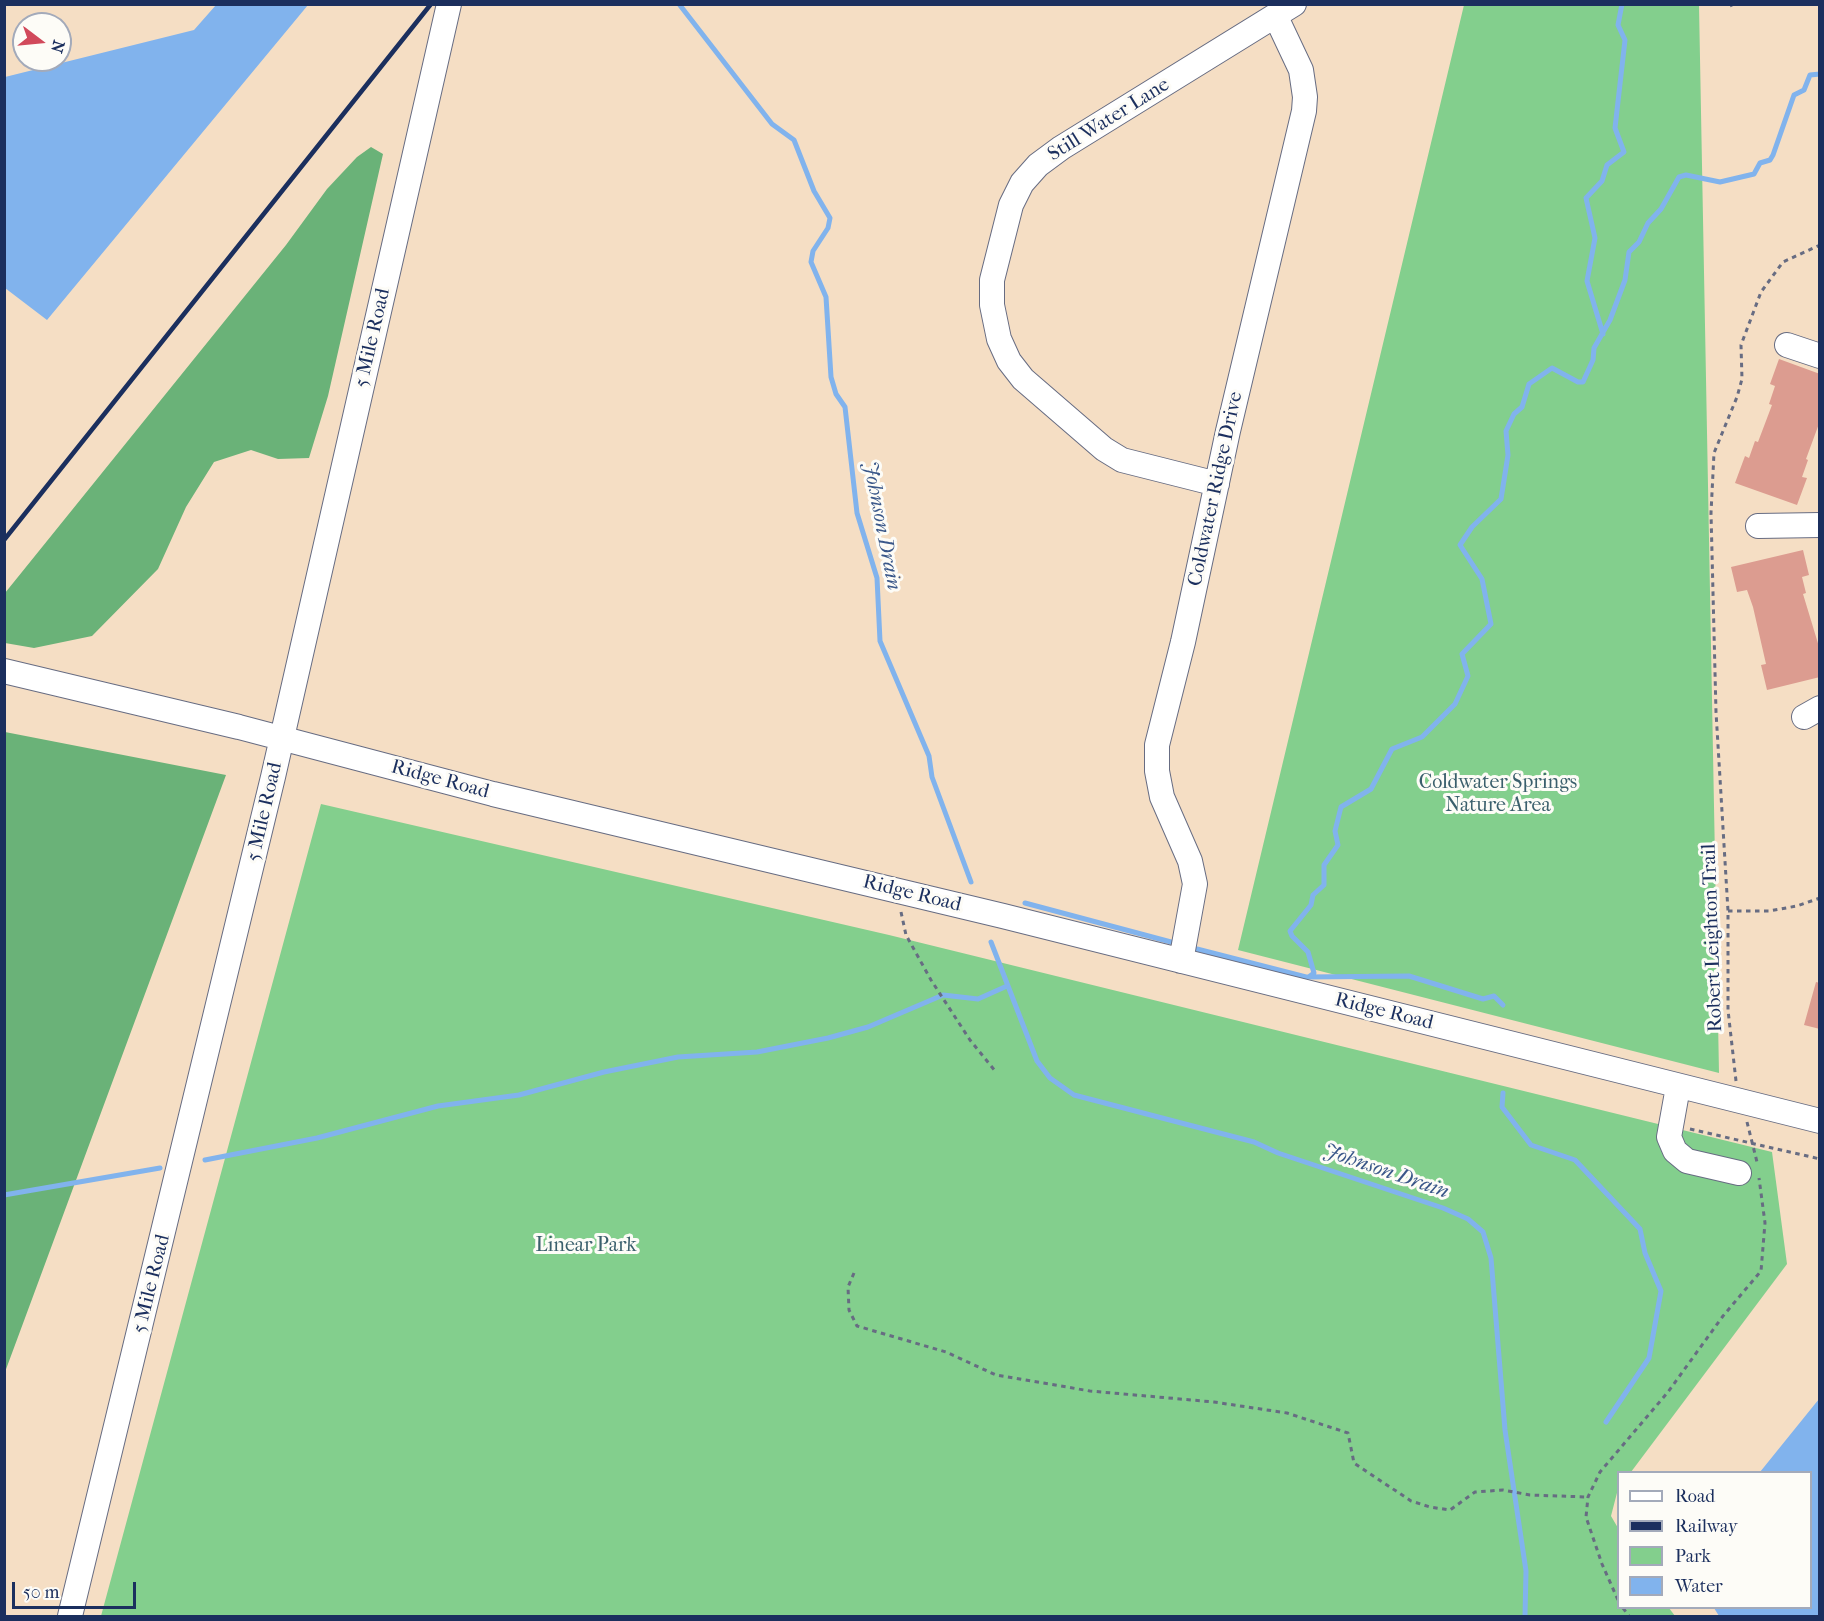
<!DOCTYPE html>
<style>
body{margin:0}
#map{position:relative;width:1824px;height:1621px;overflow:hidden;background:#f5dec4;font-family:"IM FELL French Canon",serif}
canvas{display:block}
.frame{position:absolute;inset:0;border:6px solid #1b2f5e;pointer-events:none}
.legend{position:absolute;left:1617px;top:1471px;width:195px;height:138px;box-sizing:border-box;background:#fdfcf7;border:2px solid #a3aaba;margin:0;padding:8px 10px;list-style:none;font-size:18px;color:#1b2f5e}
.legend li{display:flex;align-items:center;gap:12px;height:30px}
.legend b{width:30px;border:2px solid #a3aaba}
.north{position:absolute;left:12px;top:12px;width:60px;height:60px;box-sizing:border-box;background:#fdfcf7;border:2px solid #a3aaba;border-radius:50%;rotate:106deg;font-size:16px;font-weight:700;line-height:24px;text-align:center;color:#1b2f5e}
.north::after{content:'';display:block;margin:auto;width:21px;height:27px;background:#d1495b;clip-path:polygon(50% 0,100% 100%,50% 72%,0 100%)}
.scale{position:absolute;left:12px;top:1582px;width:124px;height:27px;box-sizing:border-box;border:3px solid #1b2f5e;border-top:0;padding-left:8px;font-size:18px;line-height:21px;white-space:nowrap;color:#1b2f5e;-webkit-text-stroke:4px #fdfcf7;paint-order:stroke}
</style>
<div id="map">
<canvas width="1824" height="1621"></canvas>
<div class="frame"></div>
<ul class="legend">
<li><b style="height:8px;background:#fff"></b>Road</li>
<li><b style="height:8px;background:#1b2f5e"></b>Railway</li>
<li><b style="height:16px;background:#83cf8d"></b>Park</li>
<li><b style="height:16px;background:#81b3ed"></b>Water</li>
</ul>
<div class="north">N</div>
<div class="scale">50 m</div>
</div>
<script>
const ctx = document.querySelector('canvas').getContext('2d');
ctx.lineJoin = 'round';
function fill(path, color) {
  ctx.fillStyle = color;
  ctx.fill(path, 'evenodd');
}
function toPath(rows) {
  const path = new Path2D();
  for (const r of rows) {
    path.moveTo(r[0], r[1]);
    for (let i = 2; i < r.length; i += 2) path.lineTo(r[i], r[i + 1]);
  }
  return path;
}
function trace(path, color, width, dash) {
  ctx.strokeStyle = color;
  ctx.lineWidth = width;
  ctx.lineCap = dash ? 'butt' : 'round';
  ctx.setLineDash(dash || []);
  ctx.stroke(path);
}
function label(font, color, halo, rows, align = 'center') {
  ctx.font = font + ' "IM FELL French Canon",serif';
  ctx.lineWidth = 6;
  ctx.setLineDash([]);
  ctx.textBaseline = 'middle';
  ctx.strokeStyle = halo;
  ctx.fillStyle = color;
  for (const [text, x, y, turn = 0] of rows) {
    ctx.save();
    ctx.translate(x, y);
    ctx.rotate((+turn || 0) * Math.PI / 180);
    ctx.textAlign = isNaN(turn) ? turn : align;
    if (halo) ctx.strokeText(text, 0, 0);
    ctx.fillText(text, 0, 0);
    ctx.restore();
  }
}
fill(toPath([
 [1464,5,1699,5,1719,1073,1238,950],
 [321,804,889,935,1772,1152,1787,1264,1631,1472,1618,1472,1618,1489,1611,1516,1618,1528,1618,1608,1669,1608,1675,1616,101,1616]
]), '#83cf8d');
fill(toPath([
 [371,147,383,154,328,396,309,458,278,459,251,450,214,462,186,507,158,569,92,636,34,648,5,643,5,593,286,245,327,189,357,157],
 [5,732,226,775,5,1372,4,732]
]), '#6ab278');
fill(toPath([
 [216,5,308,5,47,320,5,288,5,77,194,30],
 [1819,1399,1819,1616,1719,1616,1714,1608,1810,1608,1810,1472,1760,1472]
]), '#81b3ed');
trace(toPath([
 [679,4,772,124,794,140,814,191,830,218,828,228,813,251,811,262,826,297,831,377,836,394,845,407,857,513,877,578,880,641,929,756,932,777,971,882],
 [1603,334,1587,281,1595,238,1586,198,1602,181,1607,165,1624,152,1615,128,1625,40,1618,25,1622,4],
 [1025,903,1171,942],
 [991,942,1037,1061,1050,1078,1074,1095,1254,1142,1278,1153,1443,1208,1468,1219,1483,1232,1491,1258,1505,1430,1526,1571,1525,1616],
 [1197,949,1306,977,1409,976,1483,999,1494,996,1503,1005],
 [1310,976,1314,973,1308,952,1292,936,1290,931,1311,905,1313,895,1324,885,1324,865,1338,845,1335,831,1341,807,1371,789,1392,749,1422,737,1455,704,1468,676,1462,654,1491,624,1482,579,1460,545,1472,527,1501,499,1508,455,1506,431,1514,414,1522,407,1529,384,1552,368,1578,382,1583,382,1593,360,1594,348,1610,320,1625,280,1629,252,1639,242,1648,223,1661,209,1679,177,1686,175,1720,182,1754,174,1760,163,1770,160,1773,155,1794,95,1804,90,1810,75,1820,74],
 [1503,1093,1502,1107,1531,1145,1575,1160,1640,1229,1645,1253,1661,1291,1649,1358,1606,1422],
 [205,1160,317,1138,438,1106,519,1095,604,1072,678,1057,757,1052,828,1038,868,1027,943,995,978,999,1007,986],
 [4,1195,160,1168]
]), '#81b3ed', 5);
fill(toPath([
 [1779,359,1820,374,1820,421,1806,459,1808,460,1802,477,1807,478,1797,505,1735,483,1745,456,1749,458,1755,441,1758,442,1772,405,1769,404,1775,386,1770,384],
 [1803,550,1809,575,1802,577,1806,593,1803,594,1820,650,1820,677,1767,690,1761,665,1766,664,1753,607,1747,590,1737,592,1731,567],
 [1816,982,1820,983,1820,1029,1804,1025]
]), '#dc9c90');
const minor = toPath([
 [1787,345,1820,356],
 [1217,484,1122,460,1104,449,1023,379,1009,361,999,339,992,305,992,280,1011,205,1022,183,1038,165,1061,148,1294,4],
 [1758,526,1820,525],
 [4,671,239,727,493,794,1003,916,1820,1121],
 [1804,717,1820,708],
 [1181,961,1195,884,1190,861,1162,797,1157,771,1157,745,1183,642,1228,431,1304,111,1305,97,1301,70,1276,17],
 [1678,1087,1669,1137,1675,1151,1687,1161,1739,1173],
 [70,1616,273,777,449,4]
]);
trace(minor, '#676c82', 26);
trace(toPath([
 [1730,6,1734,4],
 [1728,911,1769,911,1797,906,1820,898],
 [901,912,906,935,931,980,970,1040,996,1072],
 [1736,1081,1728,1010,1728,911,1716,712,1711,513,1714,453,1737,397,1742,379,1741,345,1761,292,1783,262,1820,245],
 [1747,1122,1757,1162],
 [1690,1129,1820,1159],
 [854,1273,848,1287,849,1310,857,1326,946,1352,996,1375,1090,1391,1214,1402,1287,1413,1348,1433,1354,1463,1411,1501,1430,1507,1450,1510,1475,1492,1503,1490,1530,1495,1587,1497],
 [1618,1600,1602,1564,1586,1517,1588,1497,1600,1472,1668,1392,1723,1316,1761,1271,1765,1223,1759,1178],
 [1623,1608,1629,1616]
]), '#676c82', 3, [4.5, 4.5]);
trace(minor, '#fff', 24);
trace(toPath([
 [4,540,431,4]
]), '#1b2f5e', 4.5);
label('20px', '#1b2f5e', '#fdfcf7', [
 ["Still Water Lane",1109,120,-32],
 ["5 Mile Road",373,338,-77],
 ["Coldwater Ridge Drive",1216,489,-78],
 ["Ridge Road",440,780,15],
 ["5 Mile Road",265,812,-77],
 ["Ridge Road",912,894,14],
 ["Robert Leighton Trail",1713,938,-92],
 ["Ridge Road",1384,1012,14],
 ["5 Mile Road",152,1284,-76]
]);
label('20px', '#3a5f6c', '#fdfcf7', [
 ["Coldwater Springs",1498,783],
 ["Nature Area",1498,806],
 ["Linear Park",586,1246]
]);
label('italic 21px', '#3a5789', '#fdfcf7', [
 ["Johnson Drain",881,526,79],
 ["Johnson Drain",1386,1172,19]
]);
</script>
